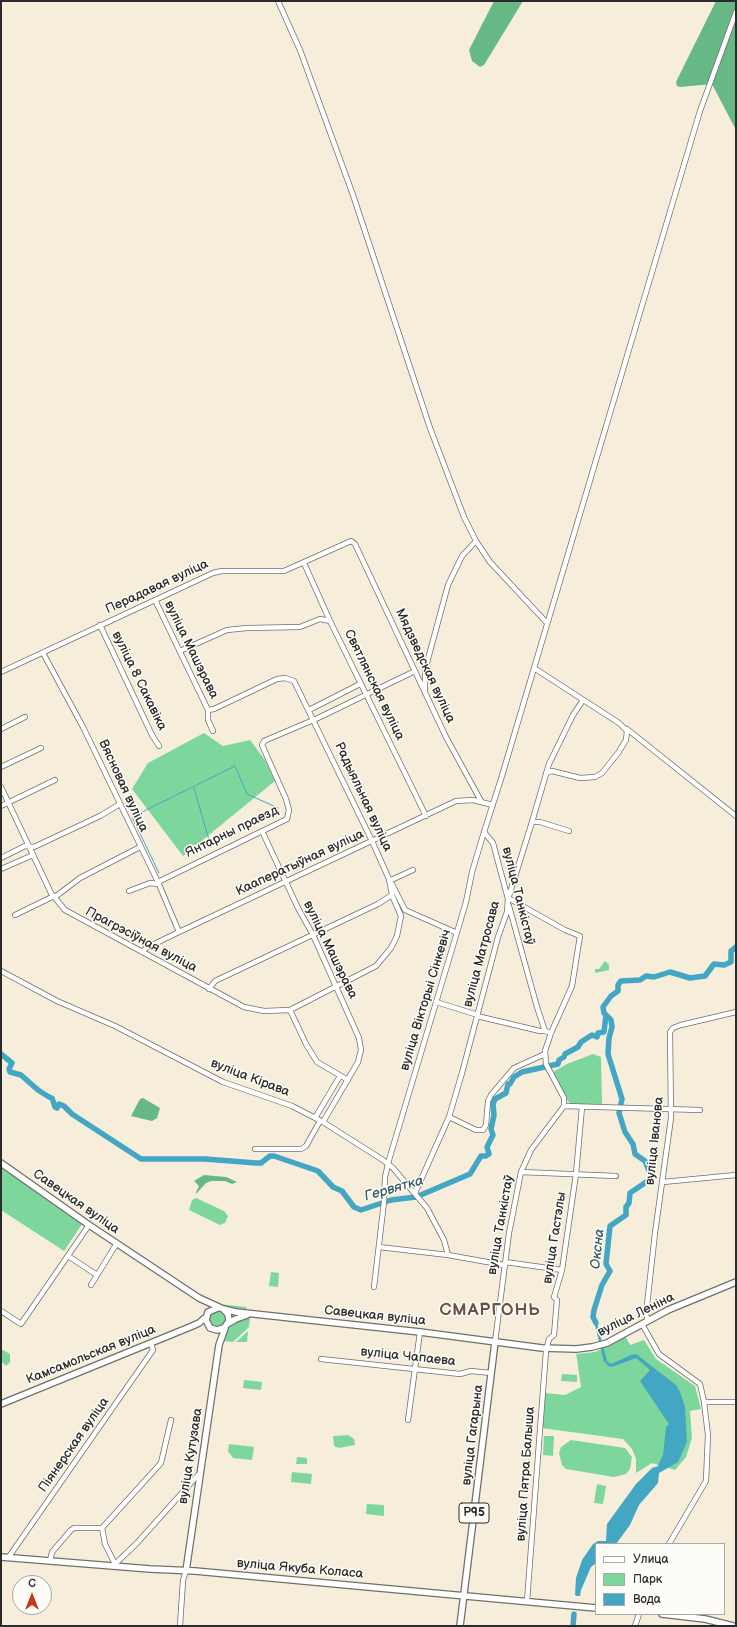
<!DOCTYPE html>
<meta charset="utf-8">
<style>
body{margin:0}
#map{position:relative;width:737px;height:1627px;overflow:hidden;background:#f6eedb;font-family:"Balsamiq Sans",sans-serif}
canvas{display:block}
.frame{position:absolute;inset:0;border:2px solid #2b2b2b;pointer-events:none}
.legend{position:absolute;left:595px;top:1543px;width:130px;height:72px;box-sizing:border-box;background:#fdfcf7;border:1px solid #a9a8a5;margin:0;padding:5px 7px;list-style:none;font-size:12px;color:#2b2b2b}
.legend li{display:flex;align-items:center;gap:8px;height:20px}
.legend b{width:20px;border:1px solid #a9a8a5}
.north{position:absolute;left:12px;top:1575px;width:40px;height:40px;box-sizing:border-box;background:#fdfcf7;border:1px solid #a9a8a5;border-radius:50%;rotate:0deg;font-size:11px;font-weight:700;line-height:16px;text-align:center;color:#2b2b2b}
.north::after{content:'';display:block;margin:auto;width:14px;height:18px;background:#c8321e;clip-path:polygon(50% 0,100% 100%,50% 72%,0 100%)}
</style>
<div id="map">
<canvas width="737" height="1627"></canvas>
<div class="frame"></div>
<ul class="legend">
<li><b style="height:5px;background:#fff"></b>Улица</li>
<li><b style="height:11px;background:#7dd79d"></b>Парк</li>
<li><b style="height:11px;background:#43a7c3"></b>Вода</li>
</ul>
<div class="north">С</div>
</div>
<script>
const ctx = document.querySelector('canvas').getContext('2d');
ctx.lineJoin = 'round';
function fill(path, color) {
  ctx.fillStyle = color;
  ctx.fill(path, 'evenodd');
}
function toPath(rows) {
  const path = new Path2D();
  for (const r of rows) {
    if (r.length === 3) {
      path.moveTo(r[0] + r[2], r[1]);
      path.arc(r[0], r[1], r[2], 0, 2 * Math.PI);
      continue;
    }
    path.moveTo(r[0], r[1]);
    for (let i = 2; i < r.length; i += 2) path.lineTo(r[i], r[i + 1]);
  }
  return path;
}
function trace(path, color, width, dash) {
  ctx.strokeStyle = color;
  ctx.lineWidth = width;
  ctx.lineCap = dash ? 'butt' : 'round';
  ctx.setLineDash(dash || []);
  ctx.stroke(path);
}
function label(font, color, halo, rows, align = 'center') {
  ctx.font = font + ' "Balsamiq Sans",sans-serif';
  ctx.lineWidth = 3;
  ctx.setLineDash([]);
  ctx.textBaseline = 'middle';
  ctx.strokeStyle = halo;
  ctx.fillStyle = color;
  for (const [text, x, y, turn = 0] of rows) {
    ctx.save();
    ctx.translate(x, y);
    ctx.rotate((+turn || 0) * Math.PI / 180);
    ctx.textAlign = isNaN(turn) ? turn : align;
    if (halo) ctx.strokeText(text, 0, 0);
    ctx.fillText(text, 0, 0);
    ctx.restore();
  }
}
fill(toPath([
 [204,733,223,746,250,740,265,760,275,781,183,856,132,789,148,763],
 [605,961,609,965,609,970,595,973,595,969,599,969],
 [593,1054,601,1057,602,1105,571,1104,566,1099,553,1072,567,1064],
 [1,1167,82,1224,64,1251,1,1210],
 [196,1198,224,1211,228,1216,225,1223,220,1225,189,1210,192,1200],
 [271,1272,279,1273,278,1287,269,1286],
 [219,1304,246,1307,248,1312,232,1309],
 [218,1319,9],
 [250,1318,249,1327,233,1342,222,1341,228,1328,241,1320],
 [248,1331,247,1342,236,1342],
 [626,1337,630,1345,644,1340,656,1359,695,1386,701,1409,690,1411,692,1438,686,1457,675,1470,652,1463,636,1473,636,1459,632,1449,623,1439,541,1428,545,1393,565,1395,581,1387,576,1352,577,1354,595,1352],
 [1,1349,10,1354,10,1362,6,1366,1,1361],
 [562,1374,577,1375,577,1382,561,1381],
 [244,1380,262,1382,261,1390,243,1388],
 [348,1435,354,1439,355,1445,339,1448,334,1446,333,1436],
 [544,1436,554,1436,553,1456,543,1455],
 [571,1440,625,1448,632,1457,630,1469,626,1474,614,1477,566,1469,562,1465,559,1453,561,1447],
 [229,1444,254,1447,252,1460,233,1458,228,1451],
 [297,1457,307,1458,307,1464,296,1464],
 [292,1472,312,1474,311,1484,291,1482],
 [597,1484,606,1486,603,1504,594,1503],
 [367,1504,384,1505,384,1516,366,1514]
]), '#7dd79d');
fill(toPath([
 [494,1,523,1,484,65,480,67,472,61,469,50],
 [716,1,736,1,736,130,712,84,680,87,677,86,676,82],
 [143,1098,160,1108,157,1118,152,1121,131,1116,140,1099],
 [204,1175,226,1177,237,1182,232,1184,225,1181,211,1181,206,1183,196,1194,196,1192,199,1186,194,1181]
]), '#66b884');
fill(toPath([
 [593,1317,596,1319,607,1361,604,1362],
 [636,1354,676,1385,680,1392,685,1407,687,1442,678,1462,659,1473,658,1483,639,1505,630,1525,616,1544,596,1544,596,1563,591,1567,581,1590,580,1596,577,1596,575,1595,576,1578,582,1560,593,1544,598,1541,606,1541,607,1524,636,1484,652,1468,658,1466,663,1455,666,1427,669,1424,640,1381,650,1370,636,1358,612,1367,608,1366,605,1362,607,1361,611,1364,631,1355]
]), '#43a7c3');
trace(toPath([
 [194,788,211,847],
 [159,873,132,817,235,766,247,794,278,808]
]), '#43a7c3', 1);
trace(toPath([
 [1,1054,12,1063,9,1069,10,1072,21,1075,38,1090,49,1097,52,1098,55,1107,57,1108,59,1104,64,1106,72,1114,141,1159,205,1159,256,1163,261,1163,270,1156,274,1156,318,1171,333,1187,342,1191,354,1207,361,1210,391,1200,416,1197,470,1174,481,1156,486,1156,489,1154,487,1147,493,1135,491,1129,494,1115,493,1104,495,1099,506,1093,508,1084,510,1084,514,1077,522,1072,558,1064,559,1060,564,1057,565,1054,578,1047,581,1042,592,1035,597,1037,598,1033,604,1032,606,1015],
 [596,1323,593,1317,594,1310,602,1285,610,1271,606,1264,610,1226,626,1215,626,1207,629,1203,630,1193,652,1178,645,1161,635,1154,633,1144,625,1132,619,1113,622,1099,608,1054,609,1038,612,1027,611,1020,604,1013,603,1007,611,996,618,991,618,985,621,981,640,980,646,976,654,977,670,972,690,978,705,976,714,964,724,965,731,962,731,951,736,947],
 [573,1626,574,1614]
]), '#43a7c3', 5.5);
const minor = toPath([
 [278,1,300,50,353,195,430,428,464,517,476,541,490,562,547,623],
 [304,563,330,621,426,816],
 [155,600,208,710,208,720,213,731],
 [100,625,152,735,159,746],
 [180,651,227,630,247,628,300,627,320,619,330,621],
 [43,653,83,727,158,882,179,932],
 [534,668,619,723,627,731,626,740,618,753,602,773,595,777,580,778,552,771,546,773],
 [1,672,213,573,222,571,284,571,351,541,355,544,446,737,481,801],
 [425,693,425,670,448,585,462,556,476,541],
 [309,710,360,684],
 [1,729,25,717],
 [627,729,736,816],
 [1,767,41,748],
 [1,787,51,893,65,910,244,1007,264,1011,290,1010,376,966,391,948,397,936,401,916,392,895,389,879,372,841,294,681,285,678,277,679,214,709,208,710],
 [1,806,55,780],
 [532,822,540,822,569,831],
 [262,831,298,908,313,935,359,1038,361,1050,358,1062,323,1122],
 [484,832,493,843,508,899],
 [1,858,25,846,34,847,100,816,120,804],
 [1,869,33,855],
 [389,881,413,870],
 [158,882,287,819,289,810,286,799,262,745,264,741,318,718,415,671],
 [392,884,405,910,457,933],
 [129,891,150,883,159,884],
 [55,897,80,878,140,847],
 [509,906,537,1007,545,1031,551,1033],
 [15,915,54,896],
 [142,952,146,948,179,932,456,801,473,800,493,805],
 [1,971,57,1001,115,1026,223,1082,292,1106,323,1122,383,1160,393,1168,427,1208,444,1240,448,1255],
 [209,989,215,981,378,904,392,895],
 [436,1002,478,1015],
 [290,1010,306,1044,317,1062,348,1080],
 [477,1016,540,1031,545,1031],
 [564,1106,700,1110],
 [449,1117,476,1130,483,1130,486,1125,488,1101,491,1095,514,1068,545,1054],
 [315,1118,340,1076],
 [255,1149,301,1149,306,1146,320,1121],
 [521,1172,616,1176],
 [663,1182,736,1175],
 [415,1193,449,1117,462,1073,498,937,507,912,508,899,532,822,549,764,573,715,583,700],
 [379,1247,448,1255,504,1265],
 [68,1256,97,1275],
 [505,1262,562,1270],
 [91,1285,117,1243],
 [374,1287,384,1202,385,1177,389,1160,466,902,472,872,484,832,501,779,700,111,736,12],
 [1,1311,21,1324,89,1225],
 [648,1321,646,1314,655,1233,671,1118,670,1032,673,1028,681,1025,736,1012],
 [642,1324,659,1354,700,1384,704,1402,708,1435,706,1481,669,1544],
 [495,1342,509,1233,521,1172,531,1150,564,1106,564,1098,546,1064,545,1051,551,1033,572,986,580,936,565,930,510,899,508,899],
 [321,1359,460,1374,471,1371,491,1373],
 [704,1402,736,1402],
 [408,1420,420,1332],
 [8,1558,153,1350,151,1343],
 [50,1561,52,1552,71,1530,74,1528,102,1528],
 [115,1564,105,1544,102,1528,161,1463,171,1420],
 [115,1566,115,1564,137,1543,198,1475],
 [527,1601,546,1351,549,1339,554,1335,557,1300,554,1297,562,1270,576,1174,582,1107],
 [180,1626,183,1580,186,1571],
 [635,1626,639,1614]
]);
const major = toPath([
 [1,1163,89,1225,199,1298,223,1309,228,1314,229,1321,224,1328,217,1330,210,1328,206,1320,208,1312,218,1308],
 [223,1309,236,1312,420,1332,542,1348,576,1349,592,1347,607,1343,668,1310,736,1282],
 [227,1324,236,1319,247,1315],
 [1,1404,190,1327,199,1323,206,1317],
 [1,1557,150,1569,195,1571,596,1608],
 [186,1571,219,1345,225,1328],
 [662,1614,705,1619,733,1626],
 [460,1626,495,1342]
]);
trace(minor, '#726f69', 6);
trace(major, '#726f69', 8);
trace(minor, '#fff', 4.5);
trace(major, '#fff', 5.5);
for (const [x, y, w] of [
 [474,1513,30]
]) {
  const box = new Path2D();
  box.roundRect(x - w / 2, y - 10, w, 20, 3);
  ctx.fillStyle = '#fdfcf7';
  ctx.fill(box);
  trace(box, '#2b2b2b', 1);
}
label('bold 12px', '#2b2b2b', null, [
 ["Р95",474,1513]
]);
label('13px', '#2b2b2b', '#fdfcf7', [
 ["Перадавая вуліца",157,587,-25],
 ["вуліца Машэрава",191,650,64],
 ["Мядзведская вуліца",425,666,65],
 ["вуліца 8 Сакавіка",139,681,64],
 ["Святлянская вуліца",374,685,64],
 ["Вясновая вуліца",123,786,65],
 ["Радыяльная вуліца",363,797,65],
 ["Янтарны праезд",232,832,-26],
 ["Кааператыўная вуліца",300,863,-25],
 ["вуліца Танкістаў",518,896,76],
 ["Прагрэсіўная вуліца",141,940,28],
 ["вуліца Машэрава",330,950,64],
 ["вуліца Матросава",482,954,-75],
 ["вуліца Вікторыі Сінкевіч",426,1000,-73],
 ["вуліца Кірава",250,1078,21],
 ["вуліца Іванова",655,1141,-84],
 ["Савецкая вуліца",76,1202,35],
 ["вуліца Танкістаў",501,1225,-80],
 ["вуліца Гастэлы",555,1238,-81],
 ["вуліца Леніна",636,1315,-26],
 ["Савецкая вуліца",375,1316,6],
 ["Камсамольская вуліца",91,1355,-22],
 ["вуліца Чапаева",408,1357,6],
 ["вуліца Гагарына",473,1435,-83],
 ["Піянерская вуліца",74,1445,-55],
 ["вуліца Кутузава",191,1456,-81],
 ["вуліца Пятра Балыша",526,1474,-86],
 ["вуліца Якуба Коласа",300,1569,5]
]);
label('italic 14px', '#355d68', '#fdfcf7', [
 ["Гервятка",394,1189,-16],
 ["Оксна",598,1249,-84]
]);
ctx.letterSpacing = '1px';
label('bold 17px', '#6e5047', '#fdfcf7', [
 ["СМАРГОНЬ",490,1311]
]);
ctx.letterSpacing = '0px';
</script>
